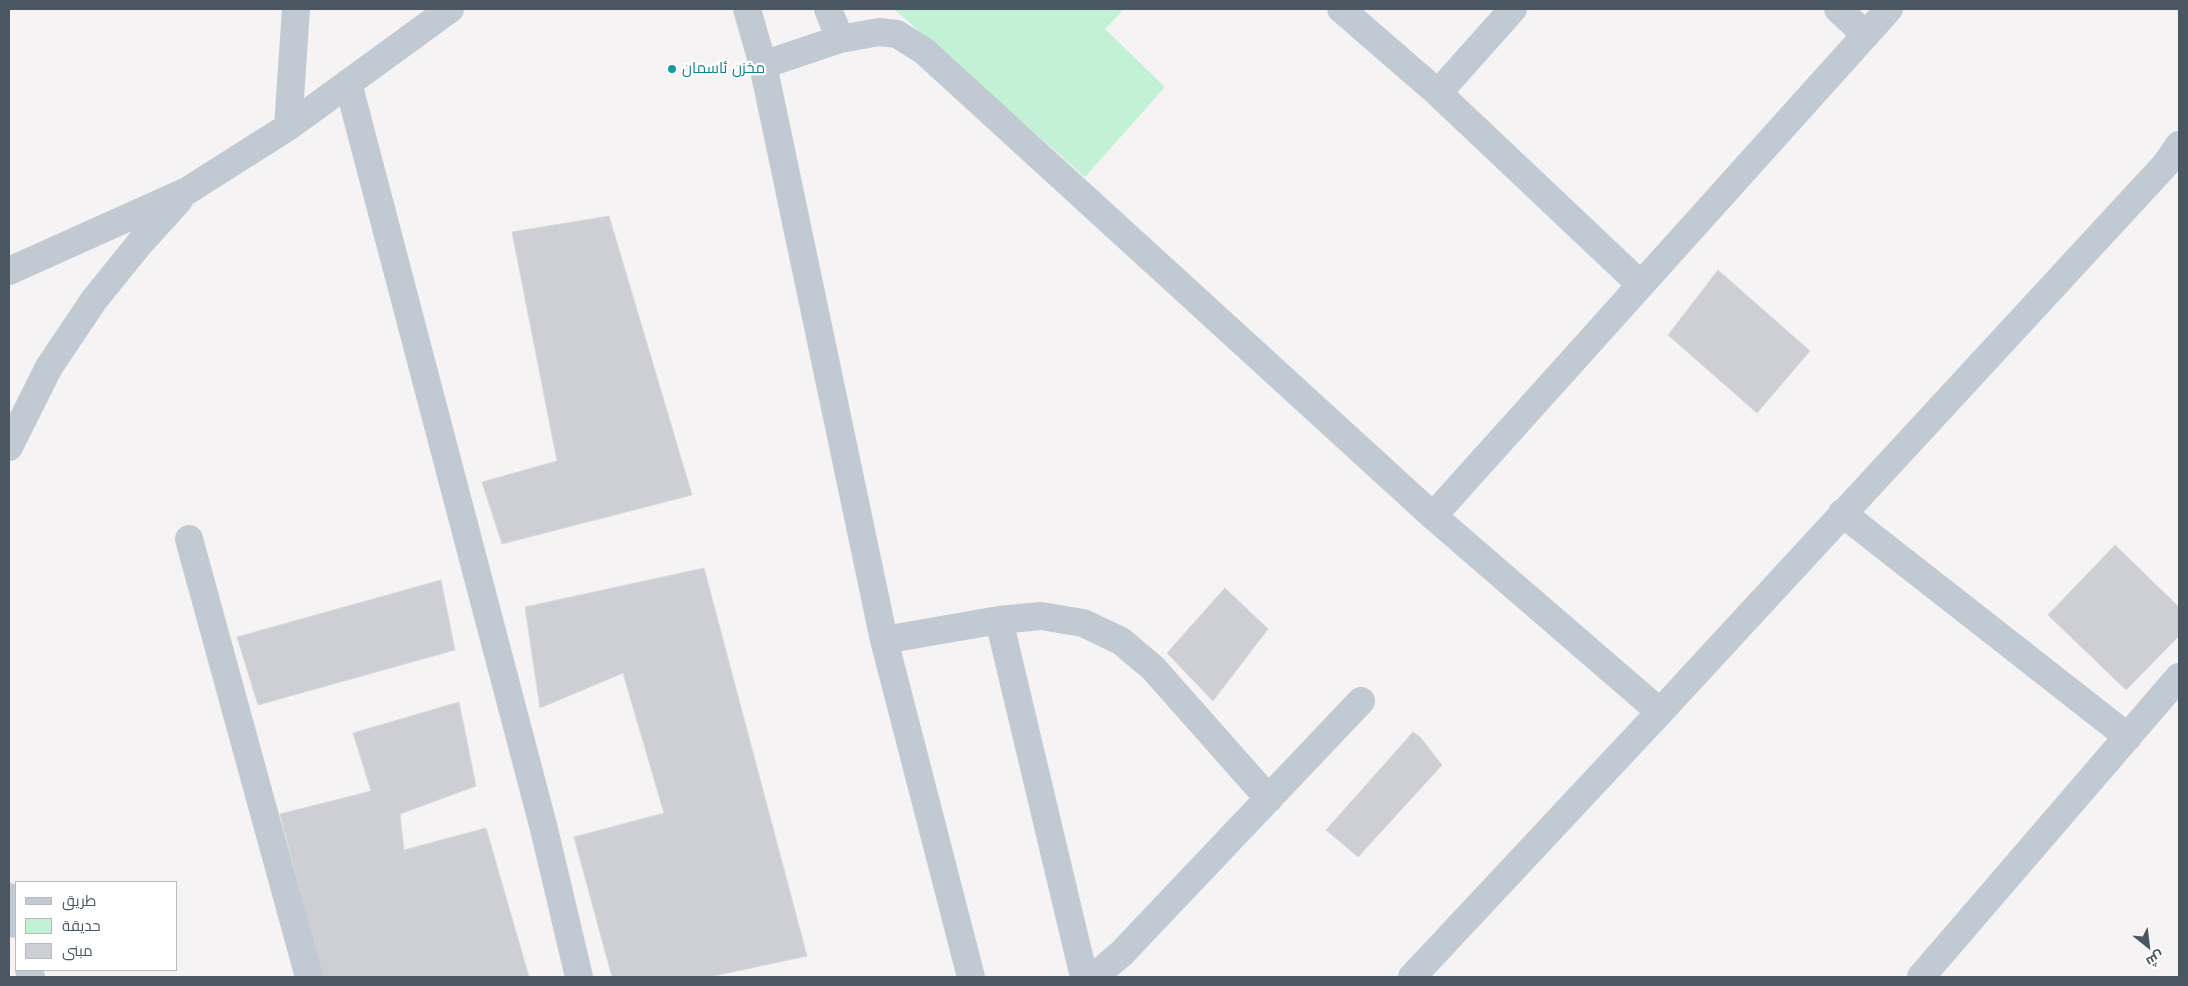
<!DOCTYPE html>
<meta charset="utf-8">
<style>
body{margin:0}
#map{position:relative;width:2188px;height:986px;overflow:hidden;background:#f5f3f3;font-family:Jost,Cairo,sans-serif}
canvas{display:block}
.frame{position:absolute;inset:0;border:10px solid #4a5661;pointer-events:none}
.legend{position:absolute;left:15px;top:881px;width:162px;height:90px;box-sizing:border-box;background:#fff;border:1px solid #b7bbc0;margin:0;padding:6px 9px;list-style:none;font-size:15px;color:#4a5661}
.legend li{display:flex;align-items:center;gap:10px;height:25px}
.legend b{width:25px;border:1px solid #b7bbc0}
.north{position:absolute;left:2123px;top:921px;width:50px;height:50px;-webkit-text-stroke:4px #fff;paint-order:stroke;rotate:151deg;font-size:14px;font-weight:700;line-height:20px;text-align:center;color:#4a5661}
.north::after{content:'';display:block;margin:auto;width:18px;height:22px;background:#4a5661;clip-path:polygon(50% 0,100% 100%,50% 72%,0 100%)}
</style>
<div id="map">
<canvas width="2188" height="986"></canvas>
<div class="frame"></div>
<ul class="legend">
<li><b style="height:6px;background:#c1cad2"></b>طريق</li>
<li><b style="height:14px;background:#c3f1d5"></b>حديقة</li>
<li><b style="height:14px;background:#cdcfd5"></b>مبنى</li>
</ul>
<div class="north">ش</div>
</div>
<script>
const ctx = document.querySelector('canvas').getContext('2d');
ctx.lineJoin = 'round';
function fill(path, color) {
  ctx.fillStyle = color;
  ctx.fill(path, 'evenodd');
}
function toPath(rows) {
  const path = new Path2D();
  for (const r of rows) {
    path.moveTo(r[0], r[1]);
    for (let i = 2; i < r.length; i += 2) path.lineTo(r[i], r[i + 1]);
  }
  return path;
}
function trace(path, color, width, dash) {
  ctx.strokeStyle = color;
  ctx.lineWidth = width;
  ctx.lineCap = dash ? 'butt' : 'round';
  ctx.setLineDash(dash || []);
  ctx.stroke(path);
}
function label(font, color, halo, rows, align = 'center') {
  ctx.font = font + ' Jost,Cairo,sans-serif';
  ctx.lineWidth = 4.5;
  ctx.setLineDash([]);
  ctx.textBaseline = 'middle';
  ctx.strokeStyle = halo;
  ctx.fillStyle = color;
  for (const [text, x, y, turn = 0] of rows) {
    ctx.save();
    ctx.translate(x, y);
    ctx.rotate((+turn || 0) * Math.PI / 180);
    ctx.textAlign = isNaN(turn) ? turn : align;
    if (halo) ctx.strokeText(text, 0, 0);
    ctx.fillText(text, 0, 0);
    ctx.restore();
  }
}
fill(toPath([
 [894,9,1124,9,1105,29,1165,87,1085,177]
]), '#c3f1d5');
const building = toPath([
 [609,216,692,495,502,544,482,482,557,461,512,232,609,216],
 [1718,270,1810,351,1757,413,1668,335,1718,270],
 [2115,545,2179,607,2179,636,2126,690,2048,615,2115,545],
 [704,568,807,956,709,977,612,977,574,837,664,813,623,673,540,708,525,607,704,568],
 [441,580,455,650,258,705,237,637,441,580],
 [1225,588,1268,629,1213,701,1167,653,1225,588],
 [459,702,476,786,400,814,404,850,486,828,529,977,322,977,280,814,371,791,353,733,459,702],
 [1413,732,1420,737,1442,765,1358,857,1326,830,1413,732]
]);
fill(building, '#cdcfd5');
trace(building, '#d7d9de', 1);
trace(toPath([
 [747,9,763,65,884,640,971,977],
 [828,9,840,39],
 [1341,9,1438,93,1640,284],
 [1838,9,1866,35],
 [763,65,840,39,879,32,897,34,924,51,1433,516,1660,712],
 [348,83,544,829,579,977],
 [1438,93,1513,9],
 [288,127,296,9],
 [9,271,187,191,288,127,450,9],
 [9,447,49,367,94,300,140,243,179,200],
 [1842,513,2128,737],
 [1433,516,1889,9],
 [189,539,309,977],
 [999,620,1084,977],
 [884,640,999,620,1041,616,1083,623,1121,641,1153,668,1269,799],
 [9,897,16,924],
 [29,970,31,977],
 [1094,977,1122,953,1361,701],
 [1412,977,1660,712,2166,164,2179,145],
 [1921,977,2179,677]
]), '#c1cad2', 28);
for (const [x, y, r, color] of [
 [672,69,5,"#0f9aa8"]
]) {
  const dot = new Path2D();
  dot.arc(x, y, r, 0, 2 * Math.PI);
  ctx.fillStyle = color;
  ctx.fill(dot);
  trace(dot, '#fff', 2);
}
label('15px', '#0d838f', '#fff', [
 ["مخزن ئاسمان",682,69]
], 'left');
</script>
